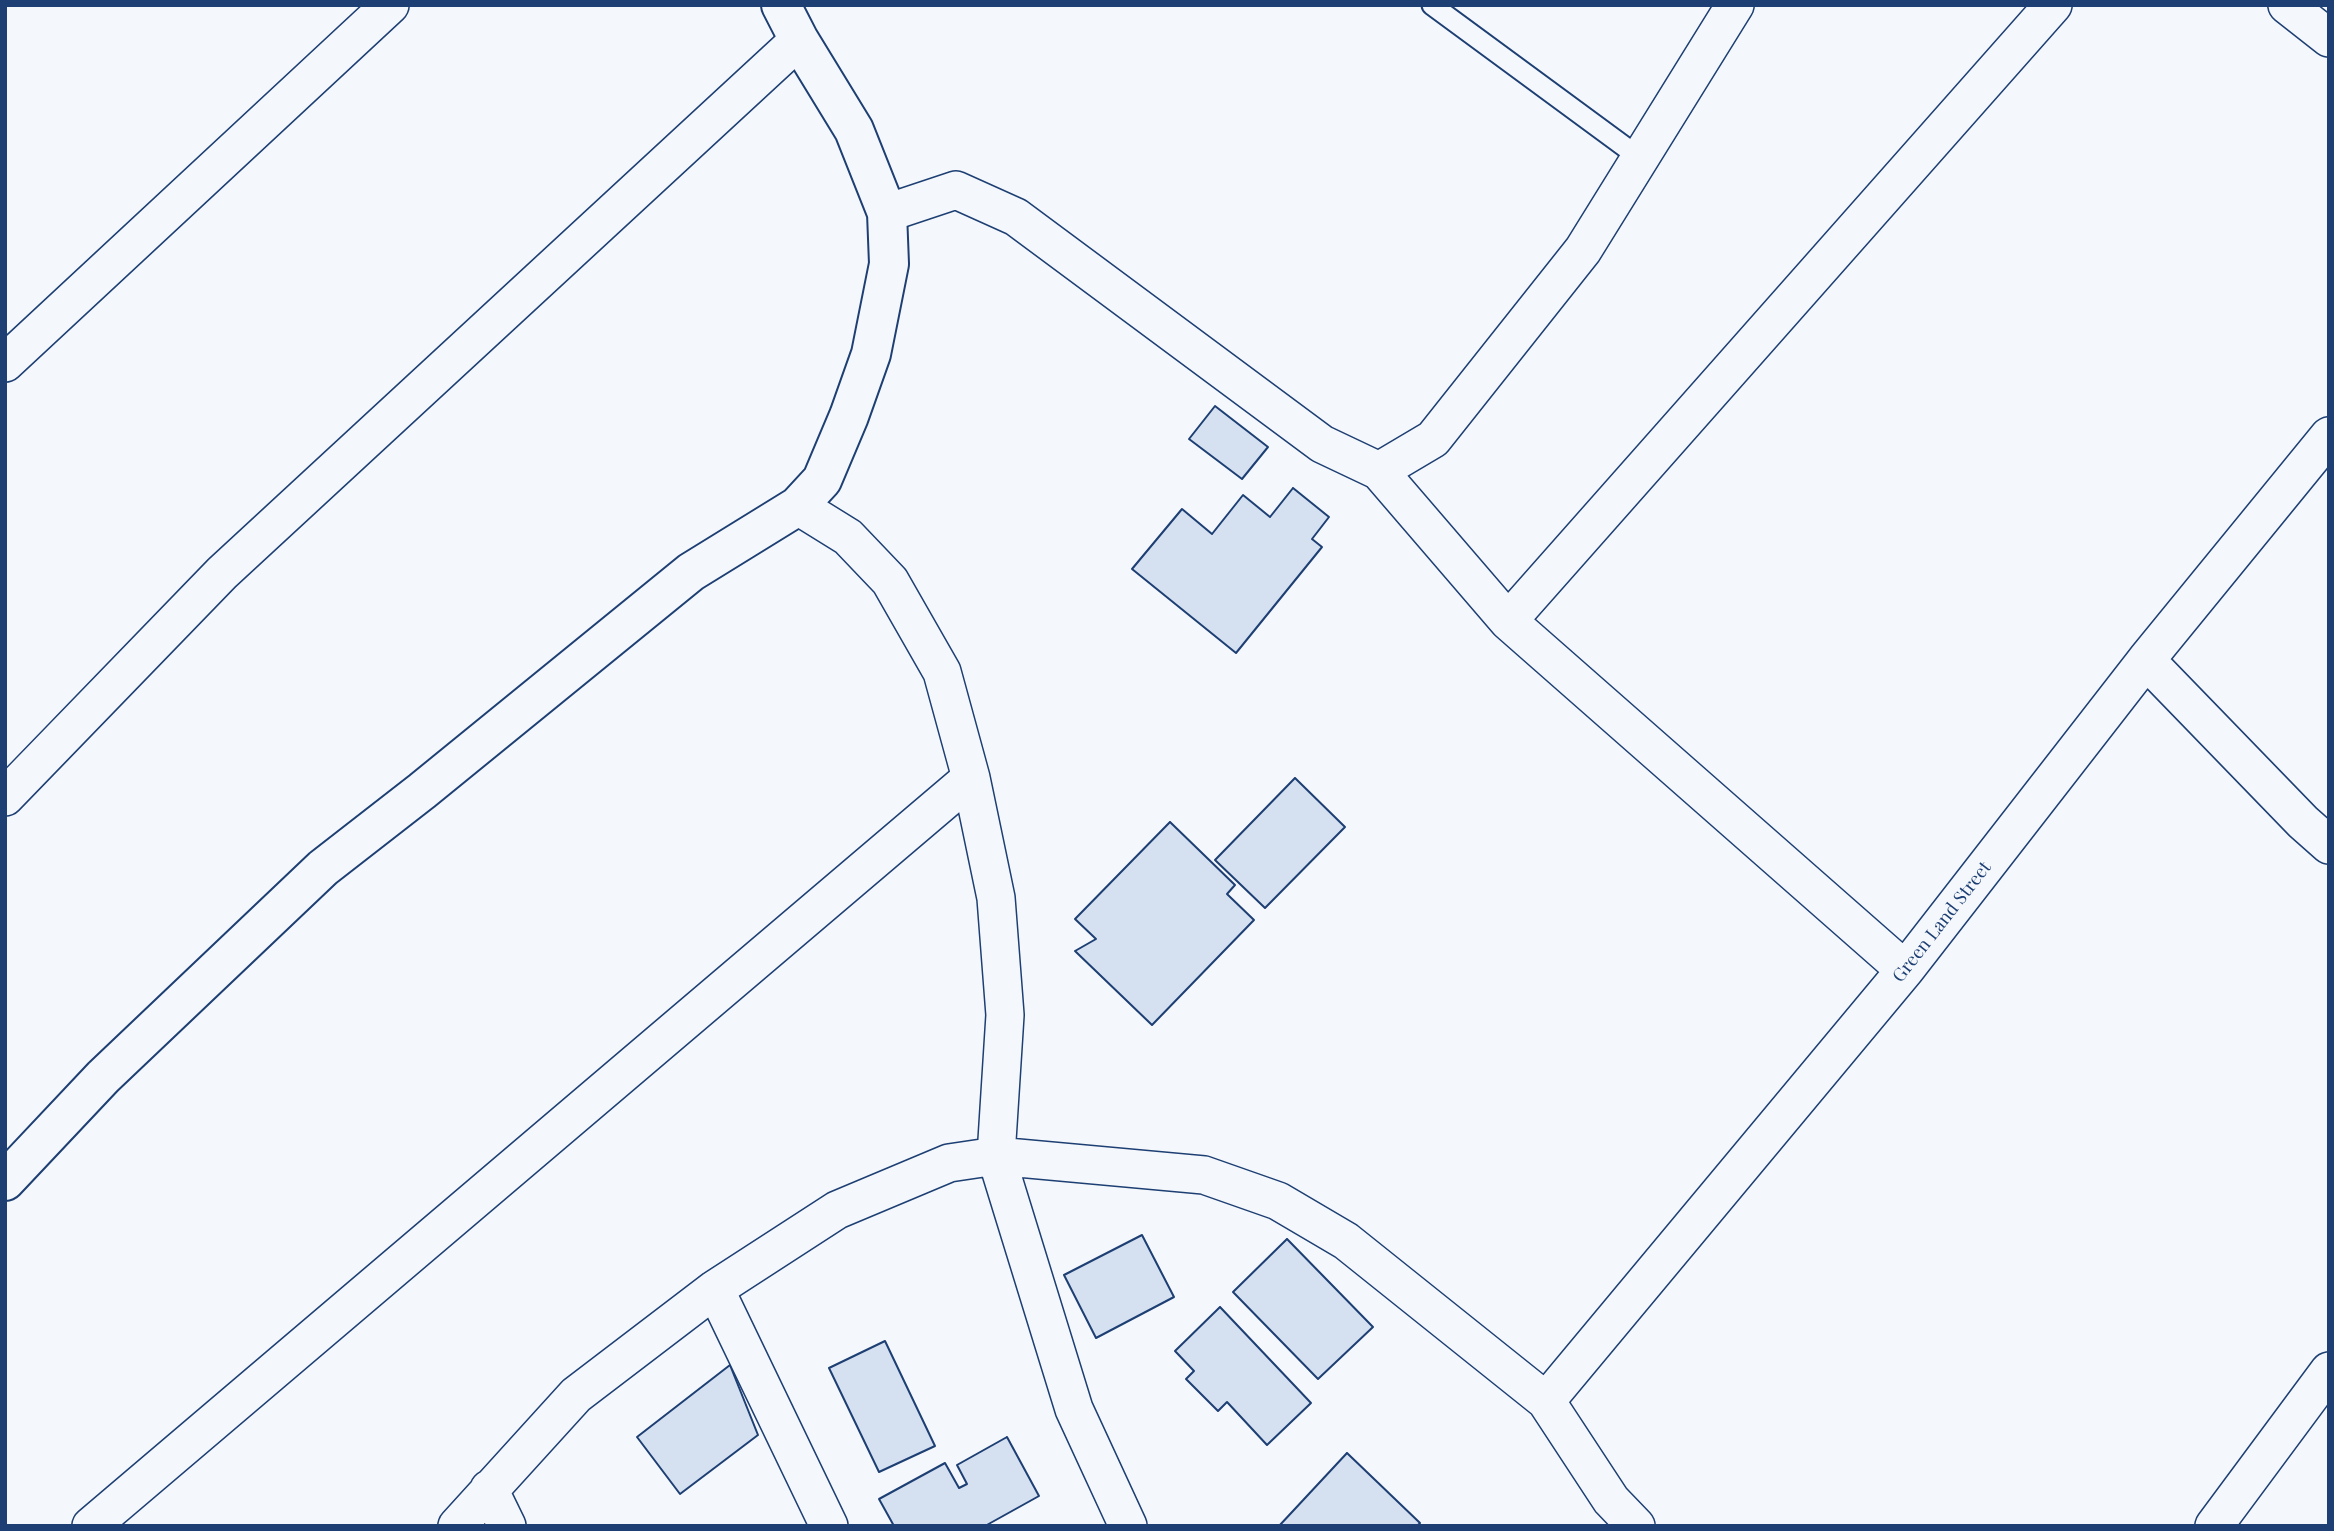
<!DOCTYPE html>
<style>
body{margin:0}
#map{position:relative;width:2334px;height:1531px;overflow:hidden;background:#f4f7fb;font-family:"Playfair Display",serif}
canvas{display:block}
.frame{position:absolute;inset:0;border:7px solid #1d3f73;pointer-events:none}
</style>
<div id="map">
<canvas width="2334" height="1531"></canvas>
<div class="frame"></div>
</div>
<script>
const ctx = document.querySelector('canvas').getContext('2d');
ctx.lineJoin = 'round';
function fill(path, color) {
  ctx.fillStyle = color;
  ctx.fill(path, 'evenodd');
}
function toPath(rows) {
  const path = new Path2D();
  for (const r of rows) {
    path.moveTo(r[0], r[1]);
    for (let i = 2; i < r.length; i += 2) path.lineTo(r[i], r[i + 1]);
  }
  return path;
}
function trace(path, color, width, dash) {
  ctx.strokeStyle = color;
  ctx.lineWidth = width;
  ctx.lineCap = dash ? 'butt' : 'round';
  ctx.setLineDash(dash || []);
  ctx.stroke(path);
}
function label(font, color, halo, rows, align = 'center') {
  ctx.font = font + ' "Playfair Display",serif';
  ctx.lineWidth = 5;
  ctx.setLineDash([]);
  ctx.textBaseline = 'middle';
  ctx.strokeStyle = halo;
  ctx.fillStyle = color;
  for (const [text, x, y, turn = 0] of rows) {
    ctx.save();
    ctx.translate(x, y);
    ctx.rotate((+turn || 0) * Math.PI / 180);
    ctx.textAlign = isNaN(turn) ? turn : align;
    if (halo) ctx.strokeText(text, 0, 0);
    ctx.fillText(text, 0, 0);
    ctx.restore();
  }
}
const building = toPath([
 [1215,406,1268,447,1242,479,1189,439,1215,406],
 [1293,488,1329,517,1312,539,1322,547,1236,653,1132,569,1182,509,1212,534,1243,495,1270,517,1293,488],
 [1295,778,1345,827,1265,908,1215,860,1295,778],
 [1170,822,1235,885,1227,894,1254,920,1152,1025,1075,951,1096,939,1075,919,1170,822],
 [1142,1235,1174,1297,1096,1338,1064,1275,1142,1235],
 [1287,1239,1373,1327,1318,1379,1233,1292,1287,1239],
 [1220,1307,1311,1403,1267,1445,1227,1402,1218,1411,1186,1379,1194,1371,1175,1351,1220,1307],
 [885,1341,935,1446,879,1472,829,1368,885,1341],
 [730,1365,758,1435,680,1494,637,1437,730,1365],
 [1007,1437,1039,1496,985,1526,894,1526,879,1499,945,1463,959,1488,967,1484,957,1465,1007,1437],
 [1347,1453,1420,1523,1417,1526,1279,1526,1347,1453]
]);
fill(building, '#d5e0f0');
trace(building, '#1d3f73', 2);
const service = toPath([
 [1432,5,1640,158]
]);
const minor = toPath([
 [2287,5,2329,38],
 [887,213,956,190,1016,217,1322,444,1379,471,1508,621,1905,970],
 [5,363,390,5],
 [1379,471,1433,439,1583,250,1735,5],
 [798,506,848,537,890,581,942,672,971,778,996,898,1005,1015,996,1156,1074,1409,1128,1526],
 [1508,621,2053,5],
 [2146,660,2303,822,2329,845],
 [5,797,222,573,799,40],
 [715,1289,829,1526],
 [1546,1401,1905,970,2146,660,2329,436],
 [489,1489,507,1526],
 [91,1526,971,778],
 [457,1526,576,1395,715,1289,837,1210,949,1163,996,1156,1204,1175,1278,1201,1346,1241,1546,1401,1611,1500,1636,1526],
 [2214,1526,2329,1371]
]);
const tertiary = toPath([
 [5,1181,103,1077,323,868,422,791,691,572,798,506,822,480,849,416,871,354,889,264,887,213,854,130,799,40,781,5]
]);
trace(service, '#1d3f73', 23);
trace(minor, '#1d3f73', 40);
trace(tertiary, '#1d3f73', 42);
trace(service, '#f4f7fb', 19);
trace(minor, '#f4f7fb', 37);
trace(tertiary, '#f4f7fb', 38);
label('18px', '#1d3f73', '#f4f7fb', [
 ["Green Land Street",1942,922,-52]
]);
</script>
